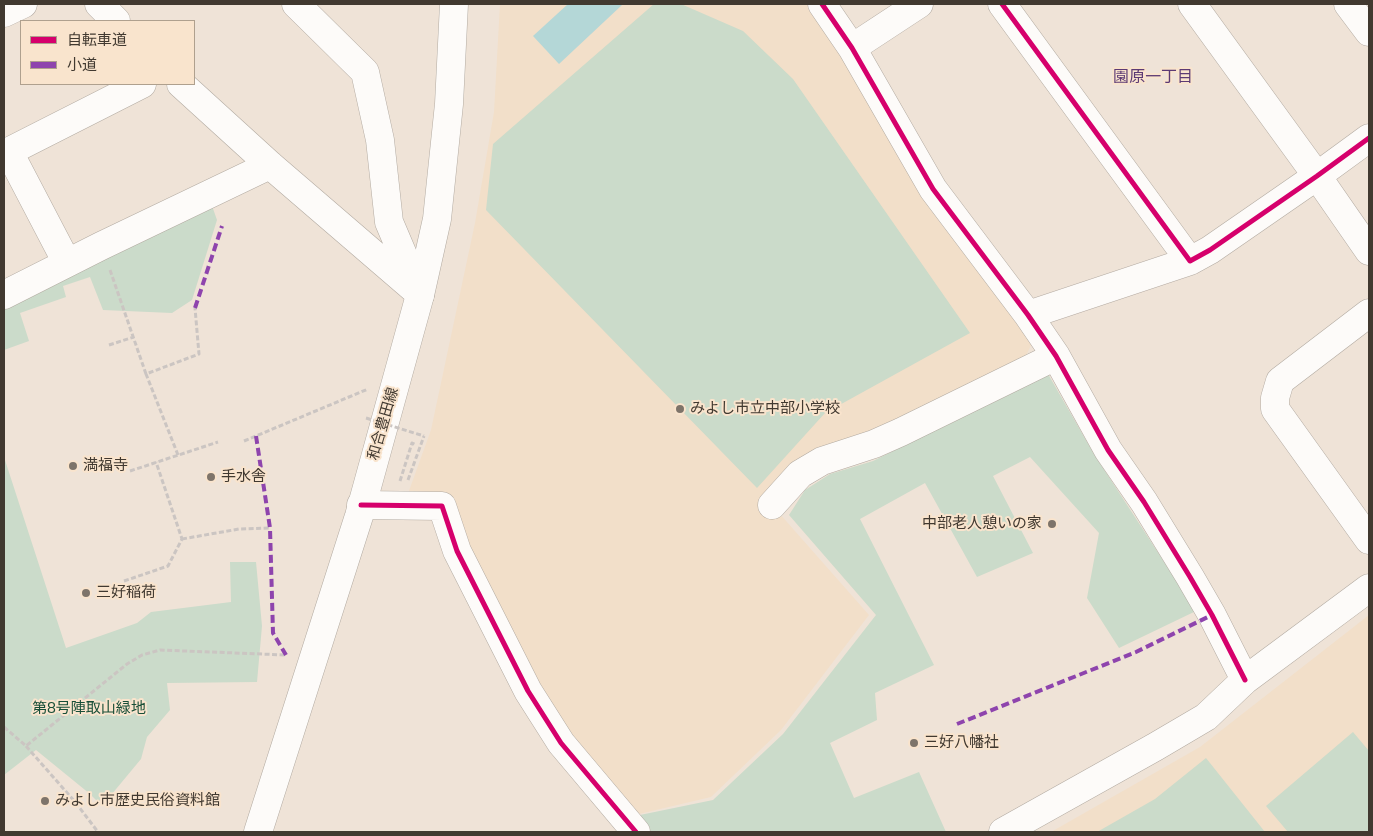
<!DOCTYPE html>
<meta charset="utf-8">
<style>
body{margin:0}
#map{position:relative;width:1373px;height:836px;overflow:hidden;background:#efe3d7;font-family:"Titillium Web","Noto Sans JP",sans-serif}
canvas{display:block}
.frame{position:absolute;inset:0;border:5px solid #413930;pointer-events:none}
.legend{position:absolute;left:20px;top:20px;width:175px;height:65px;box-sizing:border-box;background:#f9e4cd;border:1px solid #afa08e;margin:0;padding:6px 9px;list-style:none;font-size:15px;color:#413930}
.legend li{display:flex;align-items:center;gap:10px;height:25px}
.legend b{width:25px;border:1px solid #afa08e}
</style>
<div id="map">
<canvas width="1373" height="836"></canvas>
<div class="frame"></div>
<ul class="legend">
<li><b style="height:6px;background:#d6006c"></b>自転車道</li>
<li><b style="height:6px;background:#8e44ad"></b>小道</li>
</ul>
</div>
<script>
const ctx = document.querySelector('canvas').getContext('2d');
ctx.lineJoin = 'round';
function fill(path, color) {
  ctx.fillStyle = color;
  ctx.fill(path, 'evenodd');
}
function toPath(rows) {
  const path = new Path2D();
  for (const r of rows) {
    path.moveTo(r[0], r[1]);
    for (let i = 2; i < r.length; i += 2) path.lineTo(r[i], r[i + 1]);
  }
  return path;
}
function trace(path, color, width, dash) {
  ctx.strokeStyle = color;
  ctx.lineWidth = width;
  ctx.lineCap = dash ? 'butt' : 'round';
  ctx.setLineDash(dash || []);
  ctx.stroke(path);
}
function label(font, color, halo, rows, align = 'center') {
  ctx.font = font + ' "Titillium Web","Noto Sans JP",sans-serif';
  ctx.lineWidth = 4;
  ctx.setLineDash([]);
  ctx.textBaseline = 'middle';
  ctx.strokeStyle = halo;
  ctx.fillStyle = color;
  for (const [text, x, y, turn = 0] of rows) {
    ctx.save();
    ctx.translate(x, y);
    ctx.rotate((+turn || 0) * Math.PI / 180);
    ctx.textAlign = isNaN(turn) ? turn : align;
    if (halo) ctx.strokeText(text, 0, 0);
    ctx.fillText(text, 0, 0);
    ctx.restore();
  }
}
fill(toPath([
 [500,4,808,4,842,54,930,209,1032,343,1024,360,772,505,869,615,781,730,711,797,639,814,570,740,464,549,448,498,406,499,431,430,475,223,494,112],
 [1369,615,1369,832,1051,832,1200,747]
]), '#f2dfc9');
fill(toPath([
 [654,4,681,4,743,31,793,79,970,333,825,413,757,488,486,210,493,144],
 [211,203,217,220,192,300,172,313,103,310,90,277,63,286,66,297,20,313,29,341,4,350,4,304],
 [1048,374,1094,454,1196,611,1119,648,1087,598,1099,533,1030,457,993,476,1033,553,977,577,925,483,860,519,934,665,875,693,877,720,830,743,854,798,919,772,946,832,651,832,640,815,713,800,783,734,876,615,789,515,805,490,830,474,873,461],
 [4,457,66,648,137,623,151,612,231,602,230,562,256,562,262,626,257,682,167,683,170,710,147,737,141,759,102,806,90,794,36,750,4,775],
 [1353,732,1369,751,1369,832,1288,832,1266,806],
 [1206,758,1265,832,1097,832,1155,799]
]), '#cbdbca');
fill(toPath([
 [568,4,621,4,622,5,559,64,533,36]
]), '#b4d7d7');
const minor = toPath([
 [99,4,116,21],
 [296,4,365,72,380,140,389,222,420,295],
 [822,4,852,48,933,189,1028,315,1056,356,1108,450,1144,502,1190,577,1212,615,1245,680],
 [1002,4,1190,261,1210,250,1317,176,1369,138],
 [1192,4,1317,176,1369,251],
 [1348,4,1369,32],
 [4,13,23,4],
 [852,48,919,4],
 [181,84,270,165,413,288],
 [9,152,67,263],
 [4,154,142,84],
 [4,295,101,246,270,165],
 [1369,313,1280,381,1275,398,1275,409,1369,540],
 [1028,315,1190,261],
 [361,505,442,506,457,551,528,691,561,743,636,832],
 [772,505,800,474,822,461,874,444,901,432,1056,356],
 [1003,832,1155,747,1206,717,1245,680,1369,588]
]);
const major = toPath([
 [258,832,359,516,420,295,437,219,449,104,454,4]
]);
trace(minor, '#b2aaa1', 29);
trace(major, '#b2aaa1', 29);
trace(toPath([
 [110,270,146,374],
 [109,345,134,337],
 [244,441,368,389],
 [178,455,146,374,199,354,195,308],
 [130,471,218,442],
 [408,480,424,436],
 [400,481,412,443,416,445],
 [182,539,239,529,270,528],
 [124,581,168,566,182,539,156,462],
 [4,727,26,746,127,664,142,655,160,650,286,655],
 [26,746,76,803,98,832]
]), '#cbc5c2', 3, [5, 2.5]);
trace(minor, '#fdfbf9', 28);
trace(major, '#fdfbf9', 28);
trace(toPath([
 [366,418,424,436]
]), '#cbc5c2', 3, [5, 2.5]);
trace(toPath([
 [195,308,222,226],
 [256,436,270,528,273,633,286,655],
 [957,724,1136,652,1212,615]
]), '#8e44ad', 4, [8, 4]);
trace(toPath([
 [822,4,852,48,933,189,1028,315,1056,356,1108,450,1144,502,1190,577,1212,615,1245,680],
 [1002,4,1190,261,1210,250,1317,176,1369,138],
 [361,505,442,506,457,551,528,691,561,743,636,832]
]), '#d6006c', 5);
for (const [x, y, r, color] of [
 [680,409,5,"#7e746a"],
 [73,466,5,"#7e746a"],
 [211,477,5,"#7e746a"],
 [1052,524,5,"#7e746a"],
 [86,593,5,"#7e746a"],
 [914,743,5,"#7e746a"],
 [45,801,5,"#7e746a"]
]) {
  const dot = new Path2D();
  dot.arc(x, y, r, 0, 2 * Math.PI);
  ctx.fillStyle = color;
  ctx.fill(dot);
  trace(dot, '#f9e4cd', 2);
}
label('15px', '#413930', '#f9e4cd', [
 ["みよし市立中部小学校",690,409],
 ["満福寺",83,466],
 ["手水舎",221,477],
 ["中部老人憩いの家",1042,524,"right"],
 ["三好稲荷",96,593],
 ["三好八幡社",924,743],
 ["みよし市歴史民俗資料館",55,801]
], 'left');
label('15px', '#413930', '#f9e4cd', [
 ["和合豊田線",384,424,-74]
]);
label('15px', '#174e37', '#f9e4cd', [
 ["第8号陣取山緑地",89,709]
]);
label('16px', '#5c3a74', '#f9e4cd', [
 ["園原一丁目",1153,78]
]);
</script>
